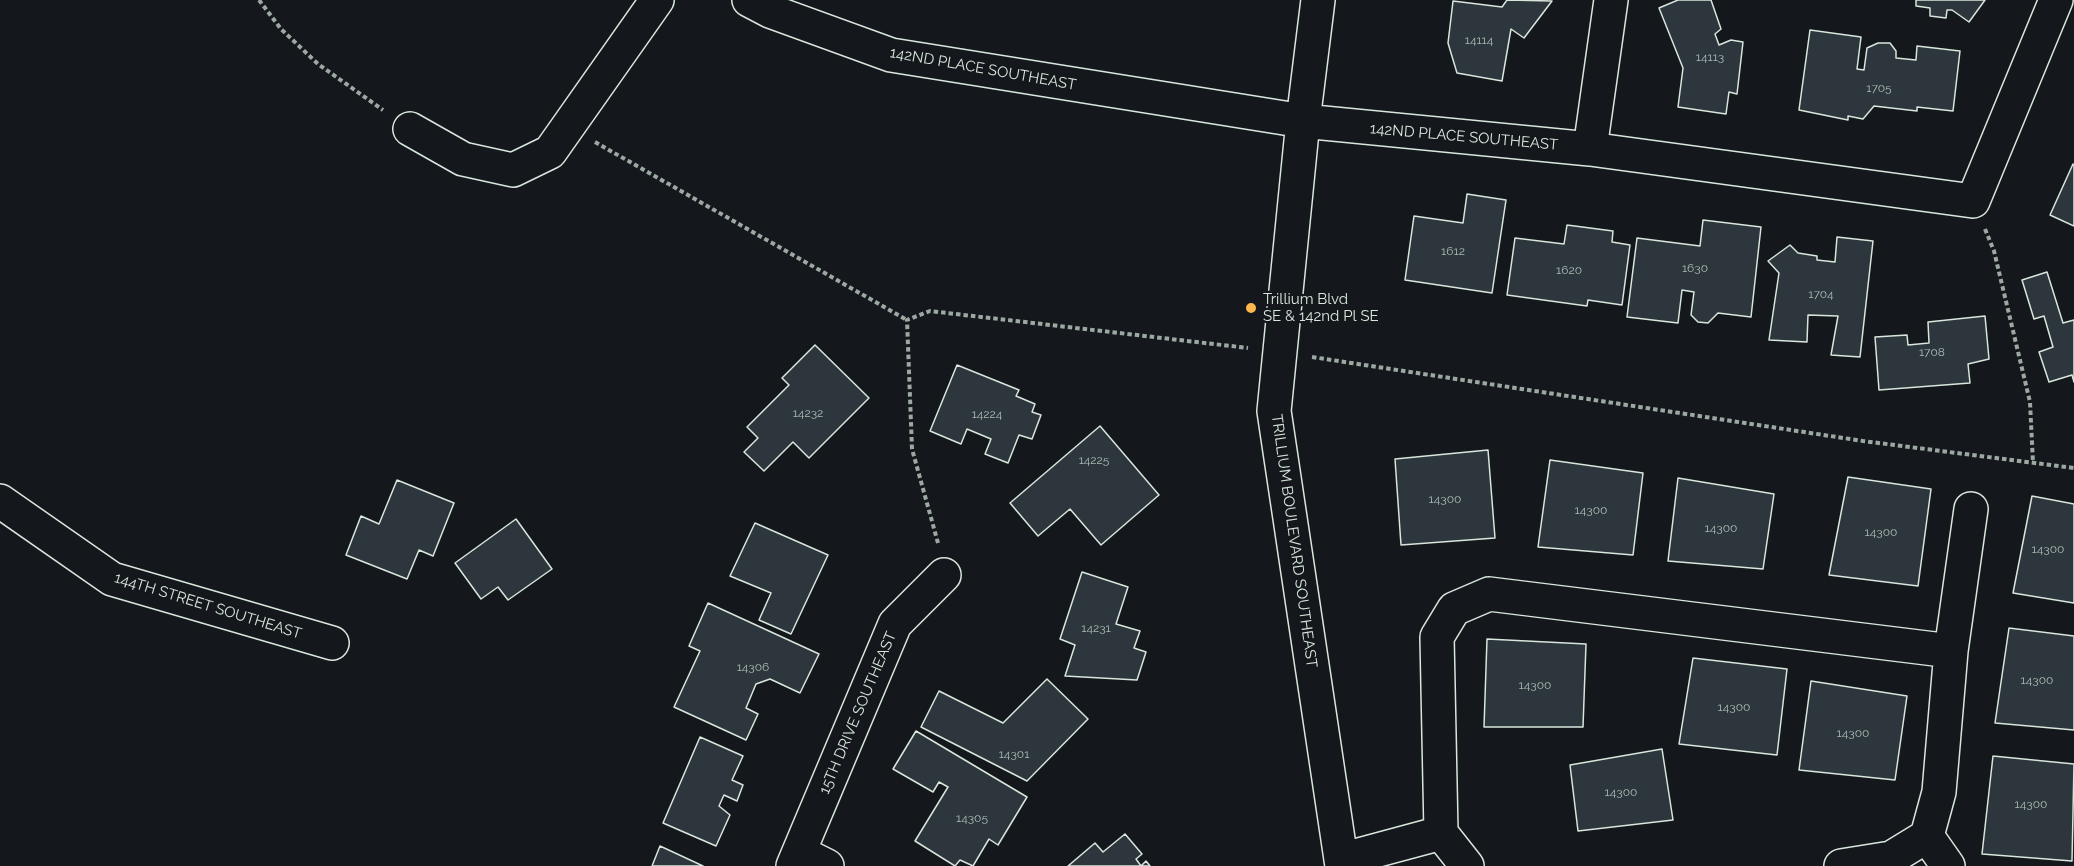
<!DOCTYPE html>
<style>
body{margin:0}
canvas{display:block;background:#14181c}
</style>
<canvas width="2074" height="866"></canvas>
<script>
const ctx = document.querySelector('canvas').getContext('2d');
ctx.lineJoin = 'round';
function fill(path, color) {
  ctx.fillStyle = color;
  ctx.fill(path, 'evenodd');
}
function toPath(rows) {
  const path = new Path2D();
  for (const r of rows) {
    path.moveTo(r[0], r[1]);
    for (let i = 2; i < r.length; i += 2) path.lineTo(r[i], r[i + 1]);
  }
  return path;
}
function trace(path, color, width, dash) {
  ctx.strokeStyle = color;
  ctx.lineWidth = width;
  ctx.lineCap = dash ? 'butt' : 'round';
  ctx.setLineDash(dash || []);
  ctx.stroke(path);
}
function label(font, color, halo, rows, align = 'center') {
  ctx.font = font + ' Raleway,sans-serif';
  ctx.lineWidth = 4.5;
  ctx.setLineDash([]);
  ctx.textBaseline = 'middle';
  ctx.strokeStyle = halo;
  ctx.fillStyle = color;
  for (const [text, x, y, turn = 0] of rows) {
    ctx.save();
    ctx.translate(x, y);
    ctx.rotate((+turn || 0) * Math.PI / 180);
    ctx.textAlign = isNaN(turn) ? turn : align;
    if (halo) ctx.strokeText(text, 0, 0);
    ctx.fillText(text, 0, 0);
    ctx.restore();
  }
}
const building = toPath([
 [1507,0,1552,1,1524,38,1511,29,1502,81,1457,73,1448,43,1453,1,1502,7,1507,0],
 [1678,0,1711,0,1721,29,1715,34,1719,45,1731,40,1743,42,1737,94,1729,92,1726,114,1678,107,1683,68,1659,8,1678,0],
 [1916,0,1985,0,1969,22,1952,10,1947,10,1946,18,1930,16,1930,8,1916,6,1916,0],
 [1810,30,1861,37,1857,69,1864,70,1867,48,1878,43,1890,43,1896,51,1896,58,1916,60,1917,46,1960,51,1953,111,1917,107,1917,111,1874,106,1863,119,1848,116,1848,120,1799,110,1810,30],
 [2073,164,2074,165,2074,226,2050,215,2073,164],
 [1467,194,1506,200,1492,293,1405,280,1414,216,1463,223,1467,194],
 [1703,220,1761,227,1751,317,1718,313,1708,323,1698,322,1691,315,1694,292,1682,290,1678,323,1627,317,1637,238,1700,246,1703,220],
 [1567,225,1613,231,1612,242,1630,245,1622,305,1588,300,1587,306,1507,295,1515,238,1564,244,1567,225],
 [1837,237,1873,241,1860,357,1831,355,1838,316,1808,315,1807,342,1769,340,1779,273,1768,261,1790,245,1798,253,1817,256,1817,260,1835,262,1837,237],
 [2047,272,2063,323,2074,320,2074,382,2072,375,2049,382,2039,352,2053,347,2044,316,2034,319,2022,280,2047,272],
 [1985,316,1989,359,1968,364,1970,383,1879,390,1875,337,1907,335,1908,345,1929,343,1928,322,1985,316],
 [815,345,869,398,809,458,793,442,764,471,744,452,758,438,747,427,789,385,782,378,815,345],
 [957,365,1019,390,1016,396,1035,404,1032,412,1041,415,1032,439,1019,435,1008,463,985,454,991,439,967,429,961,444,930,431,957,365],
 [1100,426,1159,495,1101,545,1070,509,1038,536,1010,503,1100,426],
 [1488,450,1495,538,1401,545,1395,459,1488,450],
 [1550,460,1643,473,1633,555,1538,547,1550,460],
 [1848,477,1931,489,1918,586,1829,575,1848,477],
 [1678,478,1774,494,1763,569,1668,561,1678,478],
 [397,480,454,503,433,556,419,550,407,579,346,555,361,516,379,524,397,480],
 [2032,496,2074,504,2074,603,2013,593,2032,496],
 [516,519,552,569,508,600,498,587,481,599,455,563,516,519],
 [755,523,828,555,791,634,759,620,771,593,730,576,755,523],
 [1082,572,1128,587,1116,624,1140,631,1134,648,1146,652,1137,680,1065,676,1075,645,1060,639,1082,572],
 [708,603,819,654,800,693,770,679,756,684,746,708,758,714,746,740,674,707,700,651,689,646,708,603],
 [2009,628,2074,636,2074,730,1995,723,2009,628],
 [1487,639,1586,644,1583,727,1484,727,1487,639],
 [1693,658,1787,669,1777,755,1679,744,1693,658],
 [1047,679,1088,719,1027,781,921,727,939,691,1003,723,1047,679],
 [1811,681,1907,696,1895,780,1799,770,1811,681],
 [916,731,1027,797,998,845,989,839,973,866,960,860,955,866,915,841,948,787,939,782,933,792,893,769,916,731],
 [700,737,743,756,732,780,743,785,737,801,724,795,719,806,730,815,716,846,663,823,700,737],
 [1662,749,1673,820,1578,831,1570,765,1662,749],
 [1993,756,2074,764,2072,861,1982,854,1993,756],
 [1125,834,1142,854,1136,859,1141,866,1146,861,1150,866,1068,866,1095,843,1103,852,1125,834],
 [660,846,703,866,652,866,660,846]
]);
fill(building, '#2c363c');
trace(building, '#d8e6dc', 1.5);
const minor = toPath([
 [749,0,770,11,891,55,1303,121,1590,149,1973,201,2056,0],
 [1318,0,1303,121,1274,411,1342,866],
 [410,129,463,159,513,170,550,152,657,0],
 [1590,149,1611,0],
 [0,501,112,579,332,643],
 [1927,836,1948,866],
 [799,852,827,866],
 [1341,860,1441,833],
 [793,866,895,624,944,575],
 [1467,866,1441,833,1437,637,1454,609,1489,594,1951,651],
 [1841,866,1891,858,1927,836,1939,792,1951,651,1971,509]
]);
trace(minor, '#d8e6dc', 36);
trace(toPath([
 [259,0,281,29,318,64,383,110],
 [595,142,907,320],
 [1985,229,1994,251,2030,402,2033,463],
 [1312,357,1863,441,2074,468],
 [938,543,912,449,907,320,930,311,1248,348]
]), '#9da8a2', 4, [4.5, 3]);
trace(minor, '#14181c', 33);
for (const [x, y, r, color] of [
 [1251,308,6,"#ffb74d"]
]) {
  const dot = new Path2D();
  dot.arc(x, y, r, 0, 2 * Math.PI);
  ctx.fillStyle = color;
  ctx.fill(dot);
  trace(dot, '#14181c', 2);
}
label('12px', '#adbab4', null, [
 ["14114",1479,40],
 ["14113",1710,57],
 ["1705",1879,88],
 ["1612",1453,251],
 ["1630",1695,268],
 ["1620",1569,270],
 ["1704",1821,294],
 ["1708",1932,352],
 ["14232",808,413],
 ["14224",987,414],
 ["14225",1094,460],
 ["14300",1445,499],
 ["14300",1591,510],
 ["14300",1721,528],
 ["14300",1881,532],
 ["14300",2048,549],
 ["14231",1096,628],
 ["14306",753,667],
 ["14300",2037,680],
 ["14300",1535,685],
 ["14300",1734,707],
 ["14300",1853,733],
 ["14301",1014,754],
 ["14300",1621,792],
 ["14300",2031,804],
 ["14305",972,818]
]);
label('15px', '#d8e6dc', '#14181c', [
 ["142ND PLACE SOUTHEAST",983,69,10],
 ["142ND PLACE SOUTHEAST",1464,137,5],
 ["TRILLIUM BOULEVARD SOUTHEAST",1294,541,82],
 ["144TH STREET SOUTHEAST",208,606,17],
 ["15TH DRIVE SOUTHEAST",858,713,-67]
]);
label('15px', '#d8e6dc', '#14181c', [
 ["Trillium Blvd",1263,299],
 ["SE & 142nd Pl SE",1263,316]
], 'left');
</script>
